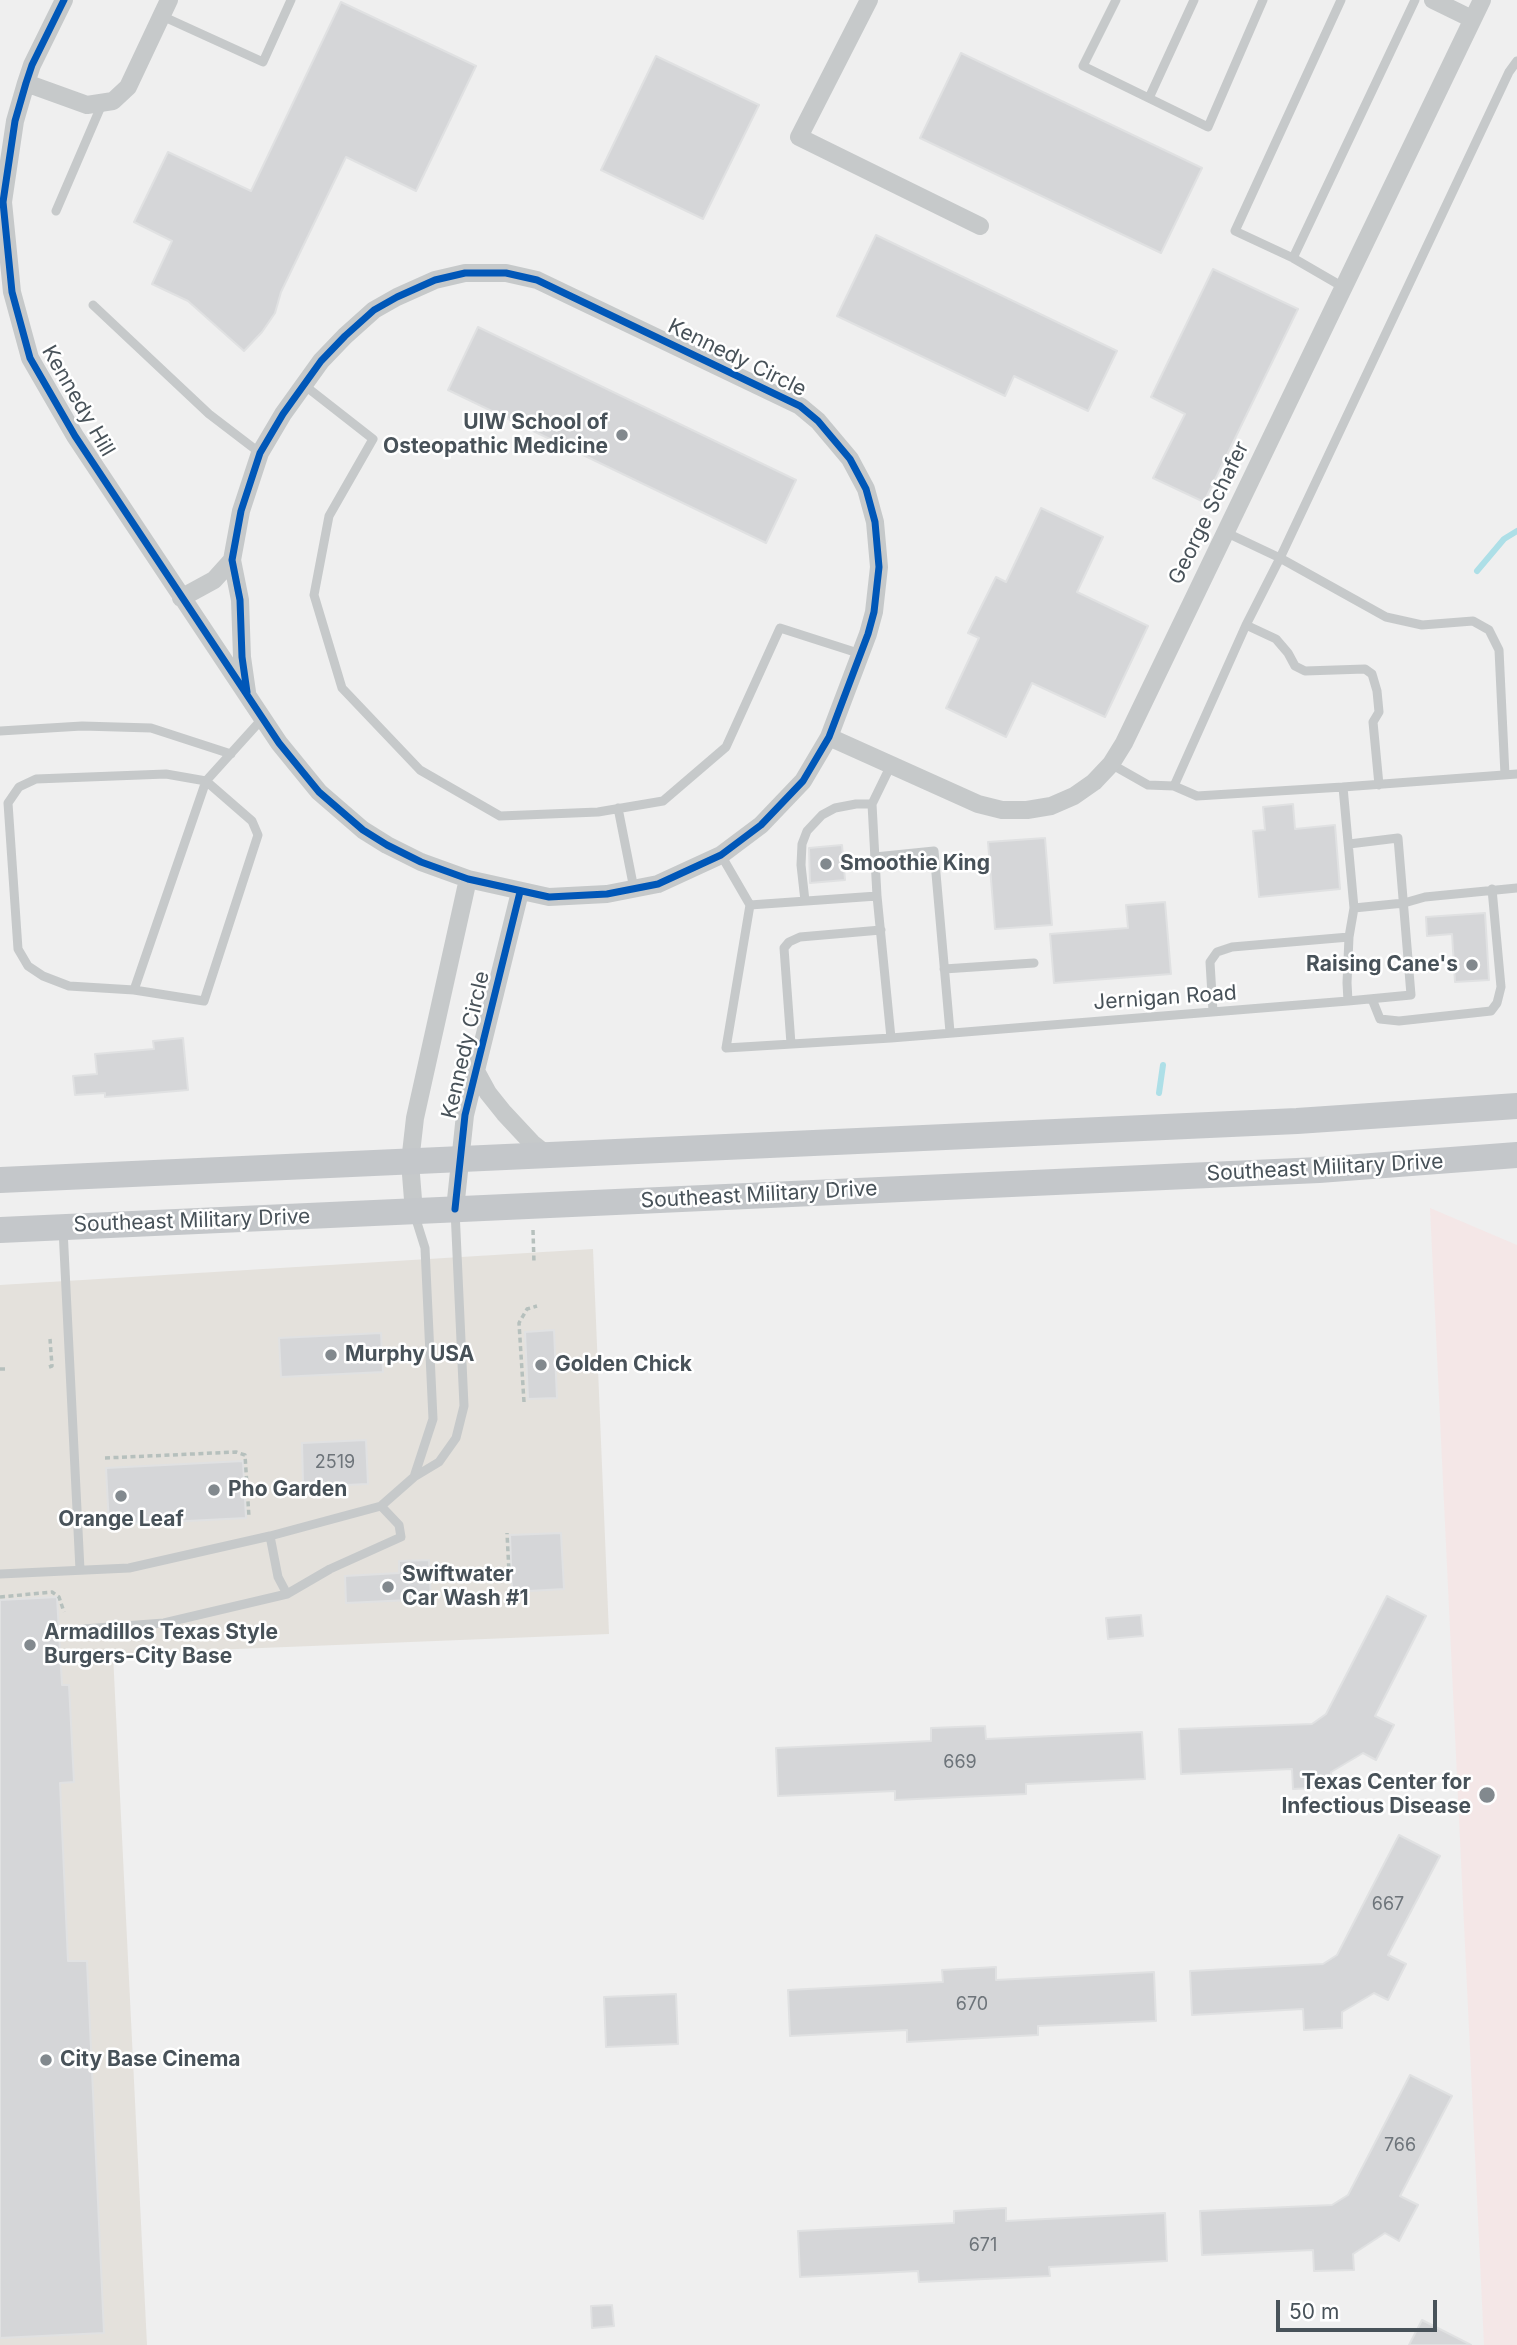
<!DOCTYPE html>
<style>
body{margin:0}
#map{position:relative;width:1517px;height:2345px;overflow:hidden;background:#efefef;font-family:Inter,sans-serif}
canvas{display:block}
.scale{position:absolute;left:1276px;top:2300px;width:161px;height:32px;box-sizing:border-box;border:4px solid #485259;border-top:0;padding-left:9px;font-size:21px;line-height:24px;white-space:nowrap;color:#485259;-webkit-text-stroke:5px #fff;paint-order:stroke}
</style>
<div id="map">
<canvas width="1517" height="2345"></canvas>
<div class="scale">50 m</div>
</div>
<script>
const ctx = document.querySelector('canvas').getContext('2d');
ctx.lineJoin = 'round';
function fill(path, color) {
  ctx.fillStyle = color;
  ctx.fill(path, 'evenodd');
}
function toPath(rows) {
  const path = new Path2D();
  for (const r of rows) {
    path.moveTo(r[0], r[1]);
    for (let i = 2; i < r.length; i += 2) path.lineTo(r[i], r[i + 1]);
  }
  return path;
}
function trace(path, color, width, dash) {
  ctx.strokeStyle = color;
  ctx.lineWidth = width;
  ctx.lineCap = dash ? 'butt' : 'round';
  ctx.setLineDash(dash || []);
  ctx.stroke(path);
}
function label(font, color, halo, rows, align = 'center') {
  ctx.font = font + ' Inter,sans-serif';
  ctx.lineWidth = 5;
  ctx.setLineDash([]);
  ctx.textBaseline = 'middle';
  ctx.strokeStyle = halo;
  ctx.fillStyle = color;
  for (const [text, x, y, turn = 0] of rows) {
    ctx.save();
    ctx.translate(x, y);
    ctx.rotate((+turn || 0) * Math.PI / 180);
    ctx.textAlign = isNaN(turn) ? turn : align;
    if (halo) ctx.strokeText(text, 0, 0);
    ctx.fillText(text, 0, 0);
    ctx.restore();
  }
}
fill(toPath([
 [593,1249,609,1634,113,1654,147,2345,0,2345,0,1285]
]), '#e4e1dc');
fill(toPath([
 [1430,1208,1517,1245,1517,2345,1484,2345]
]), '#f4e7e7');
trace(toPath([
 [1477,571,1504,539,1517,531],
 [1159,1093,1163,1065]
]), '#addfe7', 6);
const building = toPath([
 [341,2,476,66,416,191,346,157,281,292,275,313,262,332,244,351,188,301,152,284,172,241,134,222,168,152,251,191,341,2],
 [961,53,1202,168,1161,253,920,138,961,53],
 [656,56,759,105,703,219,601,170,656,56],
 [876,235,1117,351,1088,411,1014,376,1005,396,837,316,876,235],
 [1213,269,1298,309,1204,502,1153,478,1185,414,1151,397,1213,269],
 [478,327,796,480,766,543,448,390,478,327],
 [1041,508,1103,537,1077,592,1148,626,1105,717,1032,683,1006,737,946,708,979,638,968,633,996,577,1006,582,1041,508],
 [1293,804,1295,829,1335,825,1340,889,1259,897,1253,831,1265,830,1263,807,1293,804],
 [1045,838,1052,925,995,929,988,842,1045,838],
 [842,845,845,880,810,883,809,848,842,845],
 [1165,902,1171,974,1054,983,1050,934,1128,928,1126,905,1165,902],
 [1485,913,1489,980,1455,982,1452,934,1427,936,1426,917,1485,913],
 [183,1038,188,1090,105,1097,105,1093,75,1095,73,1076,97,1074,95,1054,154,1049,153,1041,183,1038],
 [554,1330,557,1398,528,1399,525,1332,554,1330],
 [381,1333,383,1372,281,1377,279,1338,381,1333],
 [366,1440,368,1484,325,1486,324,1482,303,1483,302,1443,366,1440],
 [243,1461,246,1518,109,1525,106,1468,243,1461],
 [561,1533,564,1589,512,1592,510,1535,561,1533],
 [429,1560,431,1599,346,1603,345,1576,399,1573,399,1561,429,1560],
 [1387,1596,1426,1616,1375,1716,1394,1725,1376,1760,1363,1753,1331,1772,1331,1787,1293,1789,1292,1769,1181,1774,1179,1729,1312,1724,1326,1714,1387,1596],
 [57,1597,62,1685,69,1685,74,1782,60,1783,68,1961,87,1961,104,2333,0,2338,0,1600,57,1597],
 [1141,1615,1143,1636,1108,1639,1106,1618,1141,1615],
 [985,1726,986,1739,1142,1732,1145,1779,1026,1784,1026,1794,895,1800,895,1791,778,1796,776,1748,931,1741,931,1728,985,1726],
 [1399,1835,1440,1856,1388,1955,1406,1964,1388,2000,1374,1993,1342,2012,1342,2028,1304,2030,1303,2009,1192,2015,1190,1971,1323,1964,1337,1955,1399,1835],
 [996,1967,996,1980,1154,1972,1156,2021,1038,2026,1038,2035,907,2042,907,2030,790,2036,788,1990,943,1982,942,1970,996,1967],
 [676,1994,678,2044,606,2047,604,1997,676,1994],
 [1410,2075,1452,2096,1400,2196,1418,2205,1399,2241,1385,2233,1353,2254,1354,2270,1314,2271,1313,2250,1202,2255,1200,2211,1332,2205,1348,2195,1410,2075],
 [1006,2208,1006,2221,1165,2213,1167,2261,1049,2267,1050,2276,919,2282,918,2271,800,2277,798,2231,954,2223,954,2211,1006,2208],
 [612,2305,614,2326,592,2328,591,2306,612,2305],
 [1422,2320,1471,2345,1409,2345,1422,2320]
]);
fill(building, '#d5d6d8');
trace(building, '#e0e1e2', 2);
trace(toPath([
 [533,1230,534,1263],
 [49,1367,52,1366,50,1339],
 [0,1369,5,1369],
 [524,1402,519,1323,527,1309,537,1306],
 [105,1458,236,1452,245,1455,249,1517],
 [489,1577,507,1575,509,1572,507,1533],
 [0,1597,52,1592,59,1597,64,1612]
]), '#b6c0bd', 3.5, [5, 3.5]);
trace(toPath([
 [1116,0,1083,66,1208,127,1263,0],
 [1341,0,1235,231,1293,258,1343,287],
 [162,16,263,62,291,0],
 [1149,98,1194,0],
 [56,211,102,104],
 [1293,258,1415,0],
 [93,305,209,414,260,453],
 [304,385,373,439,329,516,314,595,342,688,420,770,500,816,598,812,663,801,726,747,780,628,861,654],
 [1225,532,1280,558,1509,72,1517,61],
 [0,731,82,726,151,728,231,754],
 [1111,764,1148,785,1174,786,1246,625],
 [1379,785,1373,722,1379,712,1377,691,1372,674,1365,669,1305,671,1295,666,1288,653,1276,639,1246,625,1280,558,1386,617,1422,625,1473,621,1489,630,1499,650,1505,775],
 [1174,786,1197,796,1343,787],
 [618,808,634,889],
 [721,855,750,905,877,896,872,804,891,765],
 [875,857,934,851,950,1032],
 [877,896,891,1038],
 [805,901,801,865,802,844,807,831,822,815,835,808,856,804,872,804],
 [750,905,726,1048,891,1038,1348,1001,1347,983,1349,937,1354,908,1404,903,1425,897,1517,888],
 [1354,908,1343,787,1517,774],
 [944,969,1034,963],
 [134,990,206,781,252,821,258,835,204,1001,134,990,69,986,43,976,28,966,18,949,8,803,19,787,36,779,166,774,206,781,262,719],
 [1372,999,1380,1019,1399,1021,1491,1011,1497,1003,1501,987,1492,889],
 [1348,1001,1411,995,1398,838,1349,844],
 [1213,1012,1210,962,1217,952,1232,947,1349,937],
 [791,1044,784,948,789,942,800,937,881,930],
 [63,1229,80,1570],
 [414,1477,433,1419,425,1248,414,1213],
 [0,1574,129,1568,270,1536,381,1506,414,1477,439,1462,456,1438,464,1406,455,1210],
 [287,1594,330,1569,401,1537,399,1525,381,1506],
 [83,1629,164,1623,287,1594,278,1577,270,1536]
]), '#c6c9ca', 9);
trace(toPath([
 [64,0,32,65,26,83,15,121,3,202,12,292,30,358,75,436,279,743,319,792,363,830,387,845,421,862,468,879,549,897,607,894,658,884,721,855,761,825,803,781,829,737,868,634,874,612,879,567,875,522,866,489,850,459,818,421,800,406,537,280,506,273,465,273,435,280,397,297,374,310,345,336,321,361,283,414,260,453,241,511,232,560,240,600,242,657,247,692],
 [869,0,799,137,980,226],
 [1433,0,1472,19],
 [26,83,87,105,113,101,128,87,169,0],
 [181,598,214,580,232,560],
 [829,737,978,804,1002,810,1027,810,1051,806,1074,796,1094,782,1111,764,1124,743,1482,0],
 [476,1071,488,1093,504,1113,532,1143,546,1154],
 [455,1209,465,1115,520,892],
 [414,1212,410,1162,415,1118,468,879]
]), '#c6c9ca', 18);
trace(toPath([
 [0,1180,1297,1121,1517,1106],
 [0,1230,1319,1170,1517,1155]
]), '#c4c7ca', 26);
trace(toPath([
 [64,0,32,65,26,83,15,121,3,202,12,292,30,358,75,436,279,743,319,792,363,830,387,845,421,862,468,879,549,897,607,894,658,884,721,855,761,825,803,781,829,737,868,634,874,612,879,567,875,522,866,489,850,459,818,421,800,406,537,280,506,273,465,273,435,280,397,297,374,310,345,336,321,361,283,414,260,453,241,511,232,560,240,600,242,657,247,692],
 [455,1209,465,1115,520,892]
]), '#0057b8', 7);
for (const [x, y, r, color] of [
 [622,435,7,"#82898e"],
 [826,864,7,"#82898e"],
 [1472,965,7,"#82898e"],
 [331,1355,7,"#82898e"],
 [541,1365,7,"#82898e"],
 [214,1490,7,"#82898e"],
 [121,1496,7,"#82898e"],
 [388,1587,7,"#82898e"],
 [30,1645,7,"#82898e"],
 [1487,1795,9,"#82898e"],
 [46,2060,7,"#82898e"]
]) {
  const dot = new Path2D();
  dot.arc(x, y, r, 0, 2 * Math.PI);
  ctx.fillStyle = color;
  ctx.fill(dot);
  trace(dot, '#fff', 2.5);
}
label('18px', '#6d747a', null, [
 ["2519",335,1463],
 ["669",960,1763],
 ["667",1388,1905],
 ["670",972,2005],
 ["766",1400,2146],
 ["671",983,2246]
]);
label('21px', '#485259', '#fff', [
 ["Kennedy Circle",737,358,26],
 ["Kennedy Hill",78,401,60],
 ["George Schafer",1209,513,-64],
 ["Jernigan Road",1165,998,-4],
 ["Kennedy Circle",466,1045,-77],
 ["Southeast Military Drive",1325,1168,-3],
 ["Southeast Military Drive",759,1195,-3],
 ["Southeast Military Drive",192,1221,-2]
]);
label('bold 21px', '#485259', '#fff', [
 ["UIW School of",608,423,"right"],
 ["Osteopathic Medicine",608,447,"right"],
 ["Smoothie King",840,864],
 ["Raising Cane's",1458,965,"right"],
 ["Murphy USA",345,1355],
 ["Golden Chick",555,1365],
 ["Pho Garden",228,1490],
 ["Orange Leaf",121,1520,"center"],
 ["Swiftwater",402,1575],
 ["Car Wash #1",402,1599],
 ["Armadillos Texas Style",44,1633],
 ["Burgers-City Base",44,1657],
 ["Texas Center for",1471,1783,"right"],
 ["Infectious Disease",1471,1807,"right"],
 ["City Base Cinema",60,2060]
], 'left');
</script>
